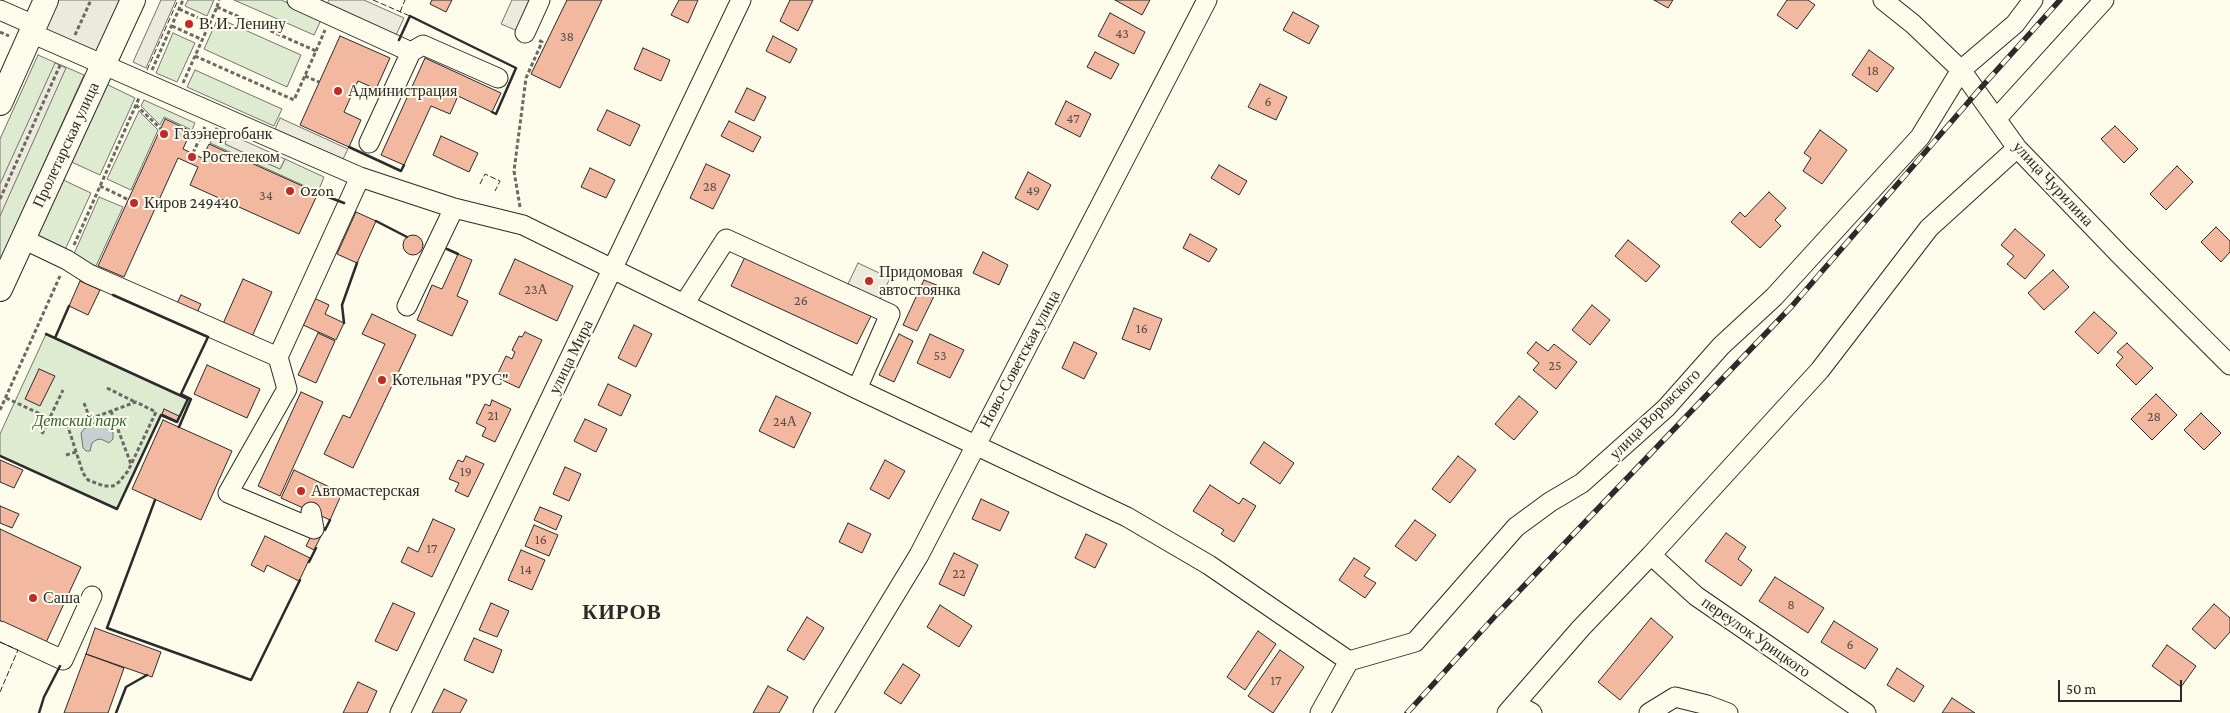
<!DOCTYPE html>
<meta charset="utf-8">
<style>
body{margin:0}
#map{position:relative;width:2230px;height:713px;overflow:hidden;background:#fdfbea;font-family:"Crimson Pro",serif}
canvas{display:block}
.scale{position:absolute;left:2058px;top:680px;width:124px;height:22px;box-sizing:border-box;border:2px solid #2b2b2b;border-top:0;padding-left:6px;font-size:15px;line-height:18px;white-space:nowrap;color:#2b2b2b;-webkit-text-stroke:4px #fdfbea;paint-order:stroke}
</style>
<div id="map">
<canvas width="2230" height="713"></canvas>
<div class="scale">50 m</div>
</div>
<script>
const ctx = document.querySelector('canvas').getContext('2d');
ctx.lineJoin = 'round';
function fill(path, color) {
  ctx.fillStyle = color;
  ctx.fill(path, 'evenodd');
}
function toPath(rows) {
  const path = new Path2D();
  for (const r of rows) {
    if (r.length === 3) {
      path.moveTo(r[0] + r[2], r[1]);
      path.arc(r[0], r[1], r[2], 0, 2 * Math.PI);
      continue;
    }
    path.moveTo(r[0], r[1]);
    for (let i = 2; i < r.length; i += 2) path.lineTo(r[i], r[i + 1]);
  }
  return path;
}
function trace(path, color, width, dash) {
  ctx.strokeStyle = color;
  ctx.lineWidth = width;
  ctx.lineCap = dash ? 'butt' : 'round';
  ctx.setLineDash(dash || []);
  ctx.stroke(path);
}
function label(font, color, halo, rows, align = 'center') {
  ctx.font = font + ' "Crimson Pro",serif';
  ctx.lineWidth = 4;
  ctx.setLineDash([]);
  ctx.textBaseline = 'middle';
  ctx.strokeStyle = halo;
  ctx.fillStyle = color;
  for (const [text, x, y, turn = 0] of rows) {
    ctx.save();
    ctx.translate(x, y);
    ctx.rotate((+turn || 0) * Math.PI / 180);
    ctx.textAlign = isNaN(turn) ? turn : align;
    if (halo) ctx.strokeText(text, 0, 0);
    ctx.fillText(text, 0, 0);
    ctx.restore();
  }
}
const green = toPath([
 [188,0,214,0,207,16,185,6,188,0],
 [234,0,281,0,322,18,314,35,234,0],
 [218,18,301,55,287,87,204,49,218,18],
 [173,33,195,43,177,82,156,73,173,33],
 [38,55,84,75,0,260,0,139,38,55],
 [195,70,282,109,274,126,187,87,195,70],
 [102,82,135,98,100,175,67,160,102,82],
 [144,100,195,123,192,130,164,117,160,125,141,106,144,100],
 [139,111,158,130,131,190,107,179,139,111],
 [216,128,229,134,225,144,280,169,285,159,324,177,318,192,210,143,216,128],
 [59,178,91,193,64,252,32,237,59,178],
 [99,197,123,207,96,266,73,256,99,197],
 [46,334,188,399,177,422,161,415,117,509,0,456,0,434,46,334]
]);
fill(green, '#deebd1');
trace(green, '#74746e', 1);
const parking = toPath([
 [58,0,123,0,98,56,44,31,58,0],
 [161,0,176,0,146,68,133,62,161,0],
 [329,0,364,0,404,18,396,35,327,4,329,0],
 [512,0,527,0,533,3,520,32,501,24,512,0],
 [55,63,66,68,0,216,0,184,55,63],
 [280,118,348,149,343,159,275,129,280,118],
 [229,134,285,159,280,169,225,144,229,134],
 [858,263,890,278,880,300,848,284,858,263]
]);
fill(parking, '#eceadb');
trace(parking, '#74746e', 1);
const water = toPath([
 [95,422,111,429,113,433,113,439,109,443,101,439,96,440,92,443,90,451,86,451,83,448,81,433,85,428,91,426,95,422]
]);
fill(water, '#c7d0d0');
trace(water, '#74746e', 1);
const building = toPath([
 [432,0,452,0,446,12,430,4,432,0],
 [567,0,602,0,560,88,531,74,567,0],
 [679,0,698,0,688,23,671,15,679,0],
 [790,0,813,0,798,31,780,21,790,0],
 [1115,0,1150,0,1142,15,1115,0],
 [1654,0,1673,0,1668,8,1654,0],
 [1787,0,1808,0,1815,5,1797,29,1777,15,1787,0],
 [1293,12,1319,26,1309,44,1283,30,1293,12],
 [1110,13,1145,32,1134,54,1098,36,1110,13],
 [340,36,390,58,376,89,358,81,344,112,361,120,349,147,300,125,340,36],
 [773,36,797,49,790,63,766,51,773,36],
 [643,48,670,60,661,81,634,69,643,48],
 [1869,50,1894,68,1877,92,1852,75,1869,50],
 [1095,52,1119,64,1111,79,1087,67,1095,52],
 [425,58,501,93,492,112,458,96,450,114,431,106,404,165,381,155,425,58],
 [1260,84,1287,97,1276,120,1248,107,1260,84],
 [747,88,766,97,754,121,735,112,747,88],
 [1066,101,1091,114,1080,137,1055,124,1066,101],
 [607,110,640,125,630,146,597,130,607,110],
 [165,119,191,131,183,149,202,158,209,144,318,193,299,234,190,185,198,167,178,158,124,277,98,266,165,119],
 [729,121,761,137,753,152,721,136,729,121],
 [2115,126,2138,149,2124,163,2101,139,2115,126],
 [1820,130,1847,150,1822,184,1803,171,1811,158,1804,153,1820,130],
 [441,136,478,153,469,172,433,155,441,136],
 [706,164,730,175,713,209,690,198,706,164],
 [1219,165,1247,181,1239,195,1211,178,1219,165],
 [2177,166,2193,182,2166,210,2150,194,2177,166],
 [590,168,615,180,606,198,581,187,590,168],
 [1028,172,1051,185,1038,210,1015,198,1028,172],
 [1769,192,1786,208,1775,220,1781,226,1760,248,1731,222,1740,212,1745,217,1769,192],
 [356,212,376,221,357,263,337,254,356,212],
 [2216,227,2230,241,2230,252,2221,262,2201,242,2216,227],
 [2015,229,2045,255,2025,279,2007,264,2014,256,2001,245,2015,229],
 [1190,234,1217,249,1209,262,1183,248,1190,234],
 [413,245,10],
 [1628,240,1660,266,1646,282,1615,256,1628,240],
 [983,252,1008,265,999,285,973,273,983,252],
 [458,254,472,260,457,296,468,301,452,336,417,320,432,285,442,289,458,254],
 [745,257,871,316,857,344,731,286,745,257],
 [515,259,573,286,557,321,499,294,515,259],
 [2053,270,2069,287,2044,310,2028,293,2053,270],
 [243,279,272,292,250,341,221,328,243,279],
 [924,280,939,286,917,331,903,325,924,280],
 [80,281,100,290,88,315,69,306,80,281],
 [181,295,201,304,194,319,174,310,181,295],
 [314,298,329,305,325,314,344,323,336,340,301,324,314,298],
 [1592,305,1610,320,1590,345,1572,330,1592,305],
 [1134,308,1162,319,1150,350,1122,339,1134,308],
 [2094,312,2117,333,2098,354,2075,332,2094,312],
 [372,314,416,335,353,468,324,454,343,415,350,418,385,344,362,334,372,314],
 [634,325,652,334,636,367,618,358,634,325],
 [525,332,542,340,519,388,500,379,502,375,498,373,506,356,512,359,515,352,512,350,519,336,522,337,525,332],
 [318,333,335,341,316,383,298,375,318,333],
 [899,334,913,341,894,382,879,375,899,334],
 [930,334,964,350,950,378,917,363,930,334],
 [1074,342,1097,353,1084,379,1062,368,1074,342],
 [1536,342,1548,351,1554,344,1577,362,1556,389,1533,370,1539,363,1527,353,1536,342],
 [2127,343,2153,368,2136,385,2116,365,2123,357,2117,352,2127,343],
 [207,365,260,389,247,418,194,394,207,365],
 [39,369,55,376,40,406,25,399,39,369],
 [608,384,631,395,621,416,598,405,608,384],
 [301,392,323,402,280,496,258,486,301,392],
 [2156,394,2177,415,2152,440,2131,419,2156,394],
 [776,396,811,413,794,448,759,431,776,396],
 [1519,396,1538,412,1514,440,1495,424,1519,396],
 [492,400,511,409,495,442,482,436,486,428,476,423,485,404,490,406,492,400],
 [164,409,179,416,177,421,162,414,164,409],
 [2201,413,2221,433,2204,450,2184,430,2201,413],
 [585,419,607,429,596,452,574,441,585,419],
 [163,420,232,451,201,520,132,489,163,420],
 [1264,442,1294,463,1280,484,1250,463,1264,442],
 [466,456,484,464,468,497,455,491,459,483,449,479,458,460,463,462,466,456],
 [1458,456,1476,470,1450,503,1432,489,1458,456],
 [0,460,23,470,14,488,0,482,0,460],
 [885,460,905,471,889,499,870,489,885,460],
 [565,467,581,474,569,501,553,494,565,467],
 [294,470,342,493,330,520,281,498,294,470],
 [1210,485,1239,504,1243,498,1256,506,1234,542,1221,534,1224,530,1193,511,1210,485],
 [981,499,1009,512,1000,531,972,519,981,499],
 [0,506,19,514,12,528,0,523,0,506],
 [540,507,562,516,556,530,534,520,540,507],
 [433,519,455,529,432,577,401,562,408,547,418,552,433,519],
 [1415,520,1436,535,1416,561,1395,546,1415,520],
 [848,523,871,534,862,553,839,542,848,523],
 [317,524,325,528,314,550,306,546,317,524],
 [534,525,558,535,549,556,525,546,534,525],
 [0,529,81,567,43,649,0,629,0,529],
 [1726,533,1746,547,1738,559,1752,570,1741,586,1705,561,1726,533],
 [1086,534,1107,544,1095,568,1075,558,1086,534],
 [265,536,310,558,299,581,267,565,264,572,251,565,265,536],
 [521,550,545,560,532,590,508,580,521,550],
 [954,553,978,565,964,596,939,584,954,553],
 [1354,558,1370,568,1364,576,1376,583,1365,598,1339,580,1354,558],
 [1775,577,1824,608,1808,633,1759,601,1775,577],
 [393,603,415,613,397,651,375,641,393,603],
 [491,603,509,611,497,637,479,630,491,603],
 [2214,604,2230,618,2230,632,2215,649,2192,629,2214,604],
 [940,605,972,626,959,647,927,627,940,605],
 [807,617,824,628,804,660,787,650,807,617],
 [1651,618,1673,637,1620,700,1598,682,1651,618],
 [1834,621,1878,649,1865,669,1821,642,1834,621],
 [95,628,161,652,152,677,86,654,95,628],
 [1258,631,1276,644,1245,690,1227,677,1258,631],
 [474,638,502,650,493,673,464,660,474,638],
 [2167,645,2196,666,2181,687,2152,666,2167,645],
 [1280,650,1304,667,1273,713,1248,696,1280,650],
 [86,654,124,668,108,713,64,713,86,654],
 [903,664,920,675,901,704,884,693,903,664],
 [1897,668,1924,686,1914,702,1887,685,1897,668],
 [358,682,377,691,367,713,343,713,358,682],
 [768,686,788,697,779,713,753,713,768,686],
 [444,689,467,700,460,713,432,713,444,689],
 [1952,698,1975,713,1942,713,1952,698]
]);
fill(building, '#f2b8a0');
trace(building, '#2b2b2b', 1);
const minor = toPath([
 [297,0,411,52,369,143],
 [1883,0,1913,24,1961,70,2017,148,2121,256,2230,365],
 [0,10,34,25],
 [31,33,360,177,454,208,523,225,857,389,1127,517,1209,565,1349,661],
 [525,33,540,0],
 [411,52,423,45,498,78],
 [1997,118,2104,0],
 [23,239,67,260,89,274,278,357],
 [684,304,726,239,890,314,857,389],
 [407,306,454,208],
 [311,512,314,529,228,493,287,389,278,357,360,177],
 [1651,555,1696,596,1866,713],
 [0,631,63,660,92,596],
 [1516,704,1532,713],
 [400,713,741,0],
 [823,713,919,555,1207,0],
 [1320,713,1349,661,1415,642,1516,527,1550,502,1582,483,1666,408,1721,346,1774,297,1920,137,1961,70,2015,24,2033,0],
 [1507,713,1581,628,1651,555,1820,370,1929,228,2017,148],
 [1649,713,1675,697,1707,705,1728,713]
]);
const major = toPath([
 [0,103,46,0],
 [0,289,133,0]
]);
trace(minor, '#2b2b2b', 21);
trace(major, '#2b2b2b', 26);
trace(toPath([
 [217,7,316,51,294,100,195,56,217,7],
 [217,7,219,0],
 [179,9,210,23],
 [172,26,203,40],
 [0,32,9,36],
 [75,35,91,0],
 [316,51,325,30],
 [152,70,183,0],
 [305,76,319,82],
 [183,83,195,56],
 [136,105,161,129],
 [193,153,205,127],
 [100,186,129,200],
 [0,199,61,63],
 [520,207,514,171,526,78,542,42,539,40],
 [74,245,139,98],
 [107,388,135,402],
 [6,398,68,427,83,473,88,480,104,486,113,486,119,482,128,471,156,412,136,402,68,427],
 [84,403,90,419],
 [0,410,60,276],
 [111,411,131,464],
 [42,434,63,390],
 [66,455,76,452]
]), '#6a6964', 3, [4, 2.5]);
trace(minor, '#fdfbea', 19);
trace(major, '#fdfbea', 24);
const rail = toPath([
 [1407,713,1497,614,1792,306,1978,91,2060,0]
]);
trace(rail, '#2b2b2b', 5.5);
trace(rail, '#fdfbea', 4, [11]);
trace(toPath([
 [373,0,410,16],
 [400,12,405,0],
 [147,70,178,0],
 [480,184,485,174,500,181,495,191],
 [0,642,18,650,0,692]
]), '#2b2b2b', 1, [6, 2.5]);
trace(toPath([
 [399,40,410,16,516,68,496,114,492,112],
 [349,147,401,171,404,165],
 [318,193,344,203],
 [376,221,407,237],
 [447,249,458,254],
 [113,295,208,337,181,394,191,399,179,427],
 [344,323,342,305,357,263],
 [55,338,69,306],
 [0,456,117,509,161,415,177,422,188,399,46,334],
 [155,500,107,628,251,680,300,580],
 [325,530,330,520],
 [309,562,316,548],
 [39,713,44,697,60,666],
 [116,713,126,687,147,675]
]), '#2b2b2b', 2.5);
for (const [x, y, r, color] of [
 [189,24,5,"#c62828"],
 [338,91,5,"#c62828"],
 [164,134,5,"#c62828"],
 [192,157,5,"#c62828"],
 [290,191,5,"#c62828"],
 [134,203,5,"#c62828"],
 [869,281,5,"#c62828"],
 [382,380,5,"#c62828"],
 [301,491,5,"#c62828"],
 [33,598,5,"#c62828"]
]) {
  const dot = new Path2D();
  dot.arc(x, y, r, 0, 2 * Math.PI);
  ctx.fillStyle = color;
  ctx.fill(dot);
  trace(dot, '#fdfbea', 2);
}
label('14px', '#5d4e48', null, [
 ["43",1122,34],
 ["38",567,37],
 ["18",1873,71],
 ["6",1268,102],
 ["47",1073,119],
 ["28",710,187],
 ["49",1033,191],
 ["34",266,196],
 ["23А",536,290],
 ["26",801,301],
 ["16",1142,329],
 ["53",940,356],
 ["25",1555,366],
 ["21",493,416],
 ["28",2154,417],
 ["24А",785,422],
 ["19",466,472],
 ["16",541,540],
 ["17",432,549],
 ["14",526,570],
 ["22",959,574],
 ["8",1791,605],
 ["6",1850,645],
 ["17",1276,681]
]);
label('16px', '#2b2b2b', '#fdfbea', [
 ["В. И. Ленину",199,24],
 ["Администрация",348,91],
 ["Газэнергобанк",174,134],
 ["Ростелеком",202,157],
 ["Ozon",300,191],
 ["Киров 249440",144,203],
 ["Придомовая",879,272],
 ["автостоянка",879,290],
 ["Котельная \"РУС\"",392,380],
 ["Автомастерская",311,491],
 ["Саша",43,598]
], 'left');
label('16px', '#2b2b2b', '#fdfbea', [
 ["Пролетарская улица",66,145,-65],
 ["улица Чурилина",2053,184,47],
 ["улица Мира",571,357,-64],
 ["Ново-Советская улица",1020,359,-62],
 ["улица Воровского",1655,414,-45],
 ["переулок Урицкого",1756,637,35]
]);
label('italic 16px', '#34623c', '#fdfbea', [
 ["Детский парк",80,421]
]);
ctx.letterSpacing = '1px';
label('bold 21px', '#2b2b2b', '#fdfbea', [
 ["КИРОВ",622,613]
]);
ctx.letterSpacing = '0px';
</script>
